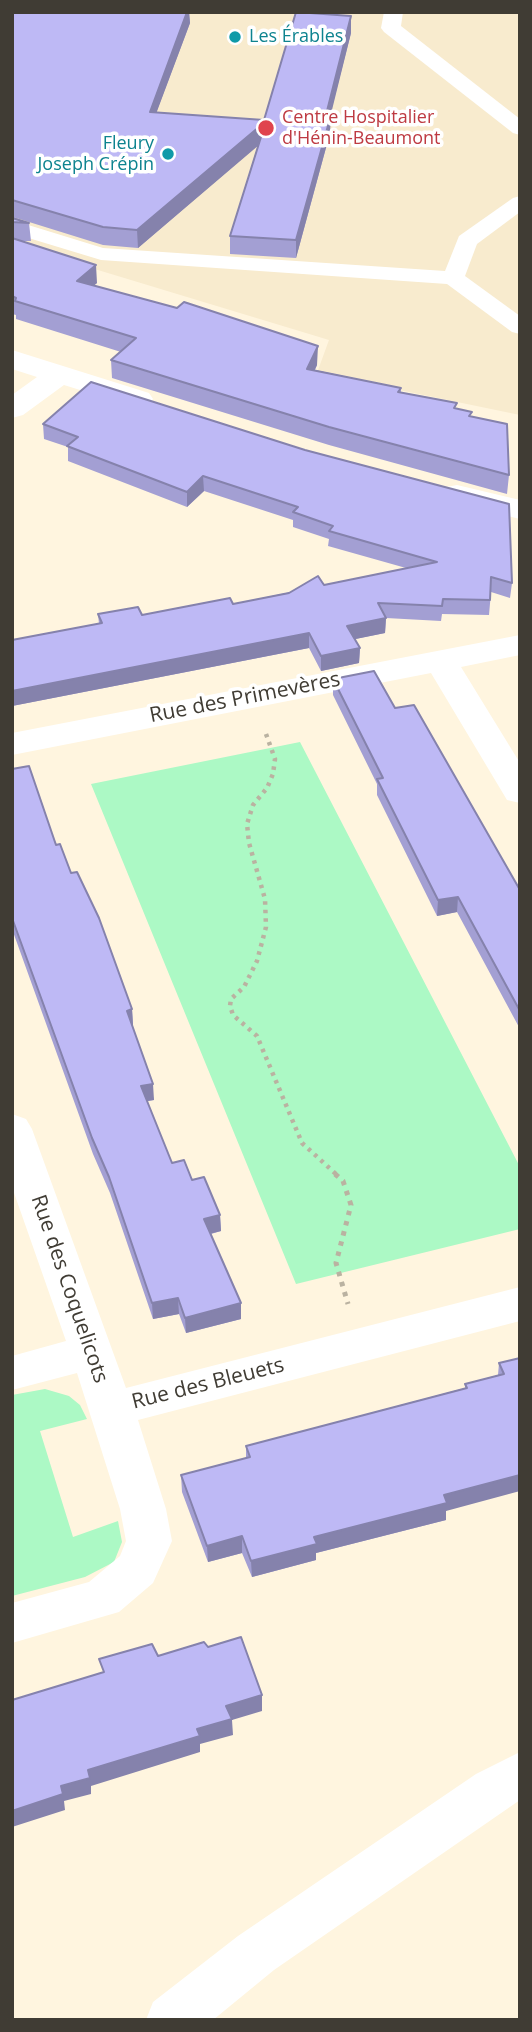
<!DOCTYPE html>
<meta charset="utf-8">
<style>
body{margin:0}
#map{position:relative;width:532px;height:2032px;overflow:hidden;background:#fff5df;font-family:"Open Sans",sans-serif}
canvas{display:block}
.frame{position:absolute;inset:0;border:14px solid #403c34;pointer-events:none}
</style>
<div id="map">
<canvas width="532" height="2032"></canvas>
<div class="frame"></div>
</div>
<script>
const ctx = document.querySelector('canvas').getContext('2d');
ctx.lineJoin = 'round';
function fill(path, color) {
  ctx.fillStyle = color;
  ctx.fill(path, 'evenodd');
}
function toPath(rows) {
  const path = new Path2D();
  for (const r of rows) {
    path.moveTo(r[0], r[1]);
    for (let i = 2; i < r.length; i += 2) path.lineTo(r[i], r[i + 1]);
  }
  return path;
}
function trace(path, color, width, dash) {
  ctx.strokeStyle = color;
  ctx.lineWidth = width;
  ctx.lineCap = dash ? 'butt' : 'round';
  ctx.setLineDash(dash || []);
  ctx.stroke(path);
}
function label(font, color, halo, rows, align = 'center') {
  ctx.font = font + ' "Open Sans",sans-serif';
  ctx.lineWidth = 7;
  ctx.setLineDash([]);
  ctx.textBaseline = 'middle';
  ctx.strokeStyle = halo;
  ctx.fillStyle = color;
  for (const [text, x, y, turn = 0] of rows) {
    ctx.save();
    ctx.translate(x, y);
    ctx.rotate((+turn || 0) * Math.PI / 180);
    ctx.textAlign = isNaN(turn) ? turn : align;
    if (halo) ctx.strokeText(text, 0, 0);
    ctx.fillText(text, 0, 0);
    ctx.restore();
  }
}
fill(toPath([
 [12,12,520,12,520,415,317,373,329,340,12,244]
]), '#f8ebce');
fill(toPath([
 [300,742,520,1167,520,1229,296,1284,91,784],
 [45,1389,69,1396,80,1405,87,1419,40,1431,73,1537,118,1521,122,1542,114,1562,85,1577,12,1596,12,1395]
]), '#acf9c5');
trace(toPath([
 [266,734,275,759,273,774,267,788,253,805,247,824,249,843,265,899,266,927,257,961,244,987,231,999,230,1006,233,1015,257,1036,302,1143,337,1175]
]), '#bab2a1', 4.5, [3.5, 5]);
trace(toPath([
 [335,1174,343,1181,351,1205,336,1263,348,1304]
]), '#bab2a1', 5, [4.5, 6]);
fill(toPath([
 [384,12,403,12,401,26,520,119,520,135,513,133,384,32,381,28,384,12],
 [520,196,520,212,477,244,465,276,520,316,520,334,512,332,447,284,101,260,12,233,12,220,103,248,445,271,459,236,513,198,520,196]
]), '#fff');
fill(toPath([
 [12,350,149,393,153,399,149,405,138,408,64,385,23,415,12,418,12,395,37,377,12,369,12,350],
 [457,485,520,500,520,519,446,501,441,494,446,487,457,485],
 [520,635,520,655,461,667,520,763,520,803,507,800,431,673,12,755,12,733,520,635],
 [12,1114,26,1119,32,1129,126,1388,520,1287,520,1321,138,1420,166,1509,172,1541,153,1583,119,1612,12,1643,12,1603,89,1582,120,1556,126,1541,120,1509,77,1373,12,1390,12,1356,66,1341,12,1187,12,1114]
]), '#fff');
fill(toPath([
 [520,1752,520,1800,274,1970,213,2020,146,2020,153,2002,238,1936,476,1774,520,1752]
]), '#fff');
fill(toPath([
 [12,12,189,12,190,23,156,113,264,120,351,16,351,33,330,115,330,133,296,258,230,254,230,236,258,145,138,248,103,245,13,217,29,223,31,241,19,241,97,283,94,285,317,365,315,370,401,388,401,392,456,408,472,417,509,475,507,494,329,445,112,378,111,360,121,352,16,319,16,315,12,314],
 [91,382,512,583,510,598,491,592,489,615,442,614,441,621,386,618,385,633,355,639,360,648,359,663,321,671,309,648,12,706,12,640,99,624,98,614,142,615,233,604,406,568,328,546,329,539,293,527,293,520,204,491,187,507,68,461,68,447,44,439,43,424],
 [333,679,395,708,520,890,520,1029,457,912,437,916,377,795,377,784,333,695],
 [12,769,71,873,132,1009,133,1025,132,1025,154,1100,147,1101,172,1163,192,1180,220,1215,221,1231,211,1234,241,1303,241,1319,186,1333,179,1314,153,1319,110,1193,93,1154,12,929],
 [520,1358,446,1511,446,1520,316,1553,316,1560,252,1577,242,1553,208,1562,182,1492,181,1475,246,1458,246,1446,465,1388,465,1384,498,1375,499,1363]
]), '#a39fd3');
fill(toPath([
 [187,12,189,12,190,23,150,130,150,112],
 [351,16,351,33,330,118,331,115,330,133,296,258,296,240],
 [266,121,266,139,138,248,137,230],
 [96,265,97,283,78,299,77,281],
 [318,346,317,365,306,387,307,369],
 [203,476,204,491,187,507,187,492],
 [386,618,385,633,346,641,347,626],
 [309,633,309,648,12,706,12,691],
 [360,648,359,663,321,671,321,656],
 [458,897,457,912,437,916,438,900],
 [132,1009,133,1025,128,1026,127,1011],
 [153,1084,154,1100,141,1102,141,1086],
 [220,1215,221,1231,205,1235,204,1219],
 [178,1298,179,1314,153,1319,152,1303],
 [241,1303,241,1319,186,1333,185,1318],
 [520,1475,520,1491,446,1511,446,1520,316,1553,316,1560,252,1577,251,1561,314,1537,444,1495],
 [242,1536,242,1553,208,1562,207,1546],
 [262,1695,262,1711,232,1720,233,1735,200,1744,200,1752,91,1786,91,1794,64,1801,65,1810,12,1827,12,1811,61,1786,88,1770,197,1729,226,1706]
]), '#8582ac');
const building = toPath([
 [12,12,187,12,150,112,264,120,296,12,351,16,326,115,331,115,296,240,230,236,266,121,137,230,103,227,12,200,12,12],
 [12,218,29,223,12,222,12,218],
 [12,238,96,265,77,281,177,308,184,302,318,346,307,369,401,388,398,392,457,403,454,408,472,412,469,416,507,424,509,475,329,427,111,360,136,338,15,301,16,298,12,296,12,238],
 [91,382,305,450,509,504,512,583,491,577,490,600,443,599,442,606,378,603,386,618,347,626,360,648,321,656,309,633,12,691,12,640,102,623,98,614,138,607,142,615,230,598,233,604,289,593,318,576,324,585,437,562,329,531,333,526,293,512,298,507,203,476,187,492,67,446,78,437,43,424,91,382],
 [374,671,395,708,414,705,520,890,520,1011,458,897,438,900,377,779,383,778,333,679,374,671],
 [29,766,56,845,60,844,71,873,77,872,99,918,132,1009,127,1011,153,1084,141,1086,172,1163,184,1160,192,1180,204,1177,220,1215,204,1219,241,1303,185,1318,178,1298,152,1303,109,1177,92,1138,12,918,12,769,29,766],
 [520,1358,520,1475,444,1495,447,1503,314,1537,317,1544,251,1561,242,1536,207,1546,181,1475,250,1457,246,1446,467,1388,465,1384,504,1374,499,1363,520,1358],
 [241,1637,262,1695,226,1706,232,1719,197,1729,200,1736,88,1770,90,1778,61,1786,63,1794,12,1811,12,1700,104,1672,99,1659,152,1644,158,1656,204,1642,208,1647,241,1637]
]);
fill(building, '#beb9f5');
trace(building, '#8582ac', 2);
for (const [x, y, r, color] of [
 [235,37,7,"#0f9aa8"],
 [266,128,9,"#e0444e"],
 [168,154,7,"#0f9aa8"]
]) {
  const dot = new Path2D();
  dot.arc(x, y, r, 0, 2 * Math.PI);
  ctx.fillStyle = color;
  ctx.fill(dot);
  trace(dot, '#fff', 2.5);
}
label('18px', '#0d838f', '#fff', [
 ["Les Érables",249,37],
 ["Fleury",154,144,"right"],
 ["Joseph Crépin",154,165,"right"]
], 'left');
label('18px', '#be3a42', '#fff', [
 ["Centre Hospitalier",282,118],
 ["d'Hénin-Beaumont",282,139]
], 'left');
label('21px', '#403c34', '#fff', [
 ["Rue des Primevères",245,698,-11],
 ["Rue des Coquelicots",69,1289,71],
 ["Rue des Bleuets",208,1384,-14]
]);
</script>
